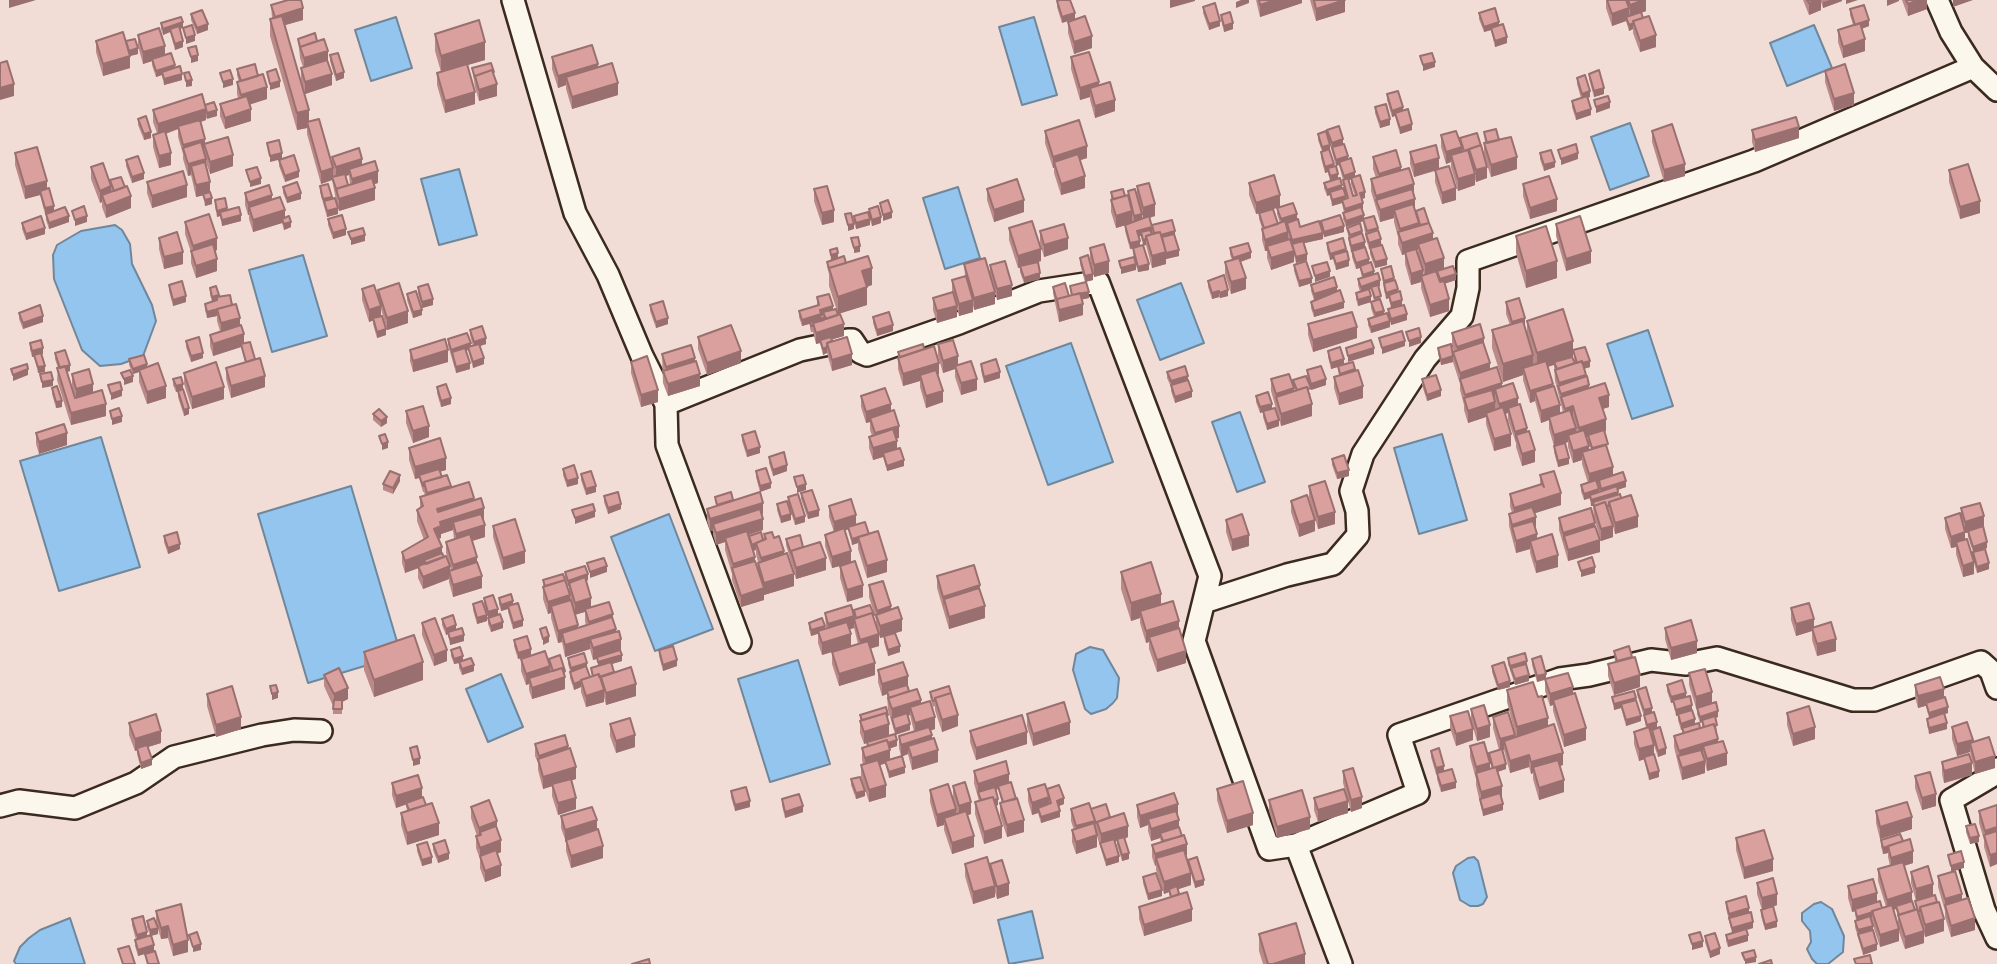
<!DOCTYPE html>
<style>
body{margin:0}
canvas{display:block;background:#f1ddd5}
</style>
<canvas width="1997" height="964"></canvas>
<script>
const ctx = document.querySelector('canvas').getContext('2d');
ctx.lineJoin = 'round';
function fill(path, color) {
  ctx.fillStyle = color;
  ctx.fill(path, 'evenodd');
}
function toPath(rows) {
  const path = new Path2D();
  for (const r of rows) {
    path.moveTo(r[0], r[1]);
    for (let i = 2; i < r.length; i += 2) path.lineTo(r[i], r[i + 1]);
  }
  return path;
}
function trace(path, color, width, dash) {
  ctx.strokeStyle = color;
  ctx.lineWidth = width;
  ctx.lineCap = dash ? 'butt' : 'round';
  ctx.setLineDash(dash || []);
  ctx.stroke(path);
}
const water = toPath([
 [396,17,412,68,371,81,355,30,396,17],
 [1034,17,1057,95,1022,105,999,27,1034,17],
 [1814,25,1832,68,1787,86,1770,43,1814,25],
 [1630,123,1649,176,1610,190,1591,137,1630,123],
 [459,169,477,235,439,245,421,179,459,169],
 [958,187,980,258,945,269,923,198,958,187],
 [115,225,122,230,130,244,132,264,152,305,156,321,143,356,121,364,100,366,82,350,54,279,53,255,57,245,81,231,115,225],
 [303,255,327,336,272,352,249,270,303,255],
 [1181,283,1204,343,1160,360,1137,300,1181,283],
 [1648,330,1673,406,1632,419,1607,344,1648,330],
 [1071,343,1113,462,1048,485,1006,366,1071,343],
 [1240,412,1265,482,1237,492,1212,422,1240,412],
 [1442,434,1467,520,1419,534,1394,448,1442,434],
 [101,437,140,567,59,591,20,461,101,437],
 [351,486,401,655,308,683,258,514,351,486],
 [669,514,713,629,655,651,611,537,669,514],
 [1090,647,1103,650,1119,678,1117,698,1113,703,1106,709,1091,714,1085,709,1073,670,1076,654,1090,647],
 [798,660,830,764,770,782,738,679,798,660],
 [501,674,523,727,488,742,466,689,501,674],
 [1474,857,1478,861,1487,897,1483,904,1478,906,1470,906,1460,900,1453,873,1456,866,1468,858,1474,857],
 [1821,902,1832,909,1844,936,1843,952,1828,964,1817,964,1812,959,1807,949,1811,942,1810,931,1802,921,1802,913,1814,904,1821,902],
 [1032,911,1043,958,1009,964,998,920,1032,911],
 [70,918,85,964,16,964,14,961,20,947,29,938,40,930,70,918]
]);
fill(water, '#93c5ef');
trace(water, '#70879b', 2);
const minor = toPath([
 [513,0,575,213,608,275,642,356,666,404,667,445,740,642],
 [1937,0,1951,32,1973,67,1997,90],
 [666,404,800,350,848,340,852,340,860,352,867,355,959,323,1039,291,1098,282,1210,576,1194,641,1269,849,1296,845],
 [1204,602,1287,575,1333,564,1358,535,1357,511,1351,491,1363,454,1425,359,1462,316,1468,288,1468,261,1754,161,1973,67],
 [1997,769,1990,777,1951,800,1984,910,1997,938],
 [0,806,19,801,75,808,136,783,174,757,262,735,294,730,321,731],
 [1341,964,1296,845,1418,793,1399,735,1560,679,1589,675,1651,660,1686,664,1717,658,1853,700,1874,700,1981,662,1991,671,1997,688]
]);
trace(minor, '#3b2a1e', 26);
trace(minor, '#fbf7ec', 21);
fill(toPath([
 [1256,0,1302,0,1302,3,1260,17],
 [1310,0,1345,0,1345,12,1316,21],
 [1606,0,1646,0,1646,11,1641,13,1656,47,1640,52,1633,33,1633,29,1629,31,1626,21,1612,26,1606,8],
 [1803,0,1842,0,1842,1,1823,8,1821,2,1821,10,1809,15],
 [1902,0,1927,0,1927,9,1908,16],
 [1057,1,1075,13,1062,23,1057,7],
 [271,5,303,20,285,25,309,122,332,164,332,157,362,165,378,183,374,184,375,200,339,211,338,208,338,214,327,217,320,192,320,186,332,199,336,200,332,180,321,184,307,134,307,128,297,130,270,36,270,19,272,18],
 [349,175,350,185,348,185,345,176],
 [1203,7,1220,26,1209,30,1203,13],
 [1850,9,1869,26,1862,29,1865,51,1843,58,1838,42,1838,30,1853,25,1850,15],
 [1479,13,1499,25,1507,43,1495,47,1491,30,1484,32,1479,19],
 [191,14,208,30,197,34,191,20],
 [1221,15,1233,29,1224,32,1221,20],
 [1068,22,1092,48,1074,54,1068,33],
 [161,23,180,29,183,47,175,50,170,32,163,35,161,29],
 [435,34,485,60,467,65,475,104,445,113,437,85,437,73,441,72,435,51],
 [138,35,165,55,175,68,182,80,164,85,162,75,156,77,152,65,152,61,143,64,138,46],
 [298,39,317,41,328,61,332,85,305,94,301,80,301,68,303,67,300,58],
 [96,41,126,41,138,54,130,56,130,68,103,76,96,52],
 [330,55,344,78,336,81,330,61],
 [552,57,598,68,618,95,572,109,566,89,566,85,558,88,552,69],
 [1071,57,1099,85,1115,111,1095,118,1090,100,1090,97,1080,100,1071,69],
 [472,68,494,75,497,96,479,101,475,87],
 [237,69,258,76,267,99,249,105,251,121,225,129,220,116,220,104,238,98,237,94,237,82,239,82,237,75],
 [1825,71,1854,105,1834,111,1825,82],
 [1589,74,1604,94,1594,97,1589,79],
 [1577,78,1590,97,1587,98,1591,115,1576,120,1572,107,1572,101,1581,98,1577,84],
 [1387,94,1403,111,1412,130,1400,134,1395,116,1392,117,1387,100],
 [205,105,217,116,206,118,206,120,201,122,205,144,233,166,210,174,206,162,212,204,205,206,203,195,196,197,191,175,188,176,183,159,183,154,178,137,178,129,166,134,171,165,159,168,153,147,153,135,157,133,153,122,153,110],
 [1375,107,1390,125,1380,128,1375,113],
 [138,119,151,138,144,140,138,125],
 [1327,130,1343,144,1355,177,1365,198,1362,199,1363,209,1362,210,1364,219,1378,230,1387,265,1375,268,1370,254,1370,249,1369,249,1366,239,1363,221,1346,227,1343,219,1344,213,1342,203,1332,206,1330,195,1327,196,1324,188,1324,183,1330,181,1328,172,1325,173,1321,158,1321,152,1322,151,1318,140,1318,134,1327,135],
 [1330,145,1336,166,1339,165,1343,180,1343,186,1347,199,1346,199,1334,167,1330,151],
 [1351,179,1351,184,1355,196,1353,196,1348,180],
 [1752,130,1799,138,1755,152,1752,142],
 [1045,131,1087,158,1080,160,1085,188,1061,195,1054,173,1054,168,1053,168,1045,143],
 [1652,131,1685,176,1664,182,1652,142],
 [1484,132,1517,169,1491,177,1484,155,1484,143,1485,143],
 [1477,133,1487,178,1476,182,1475,179,1475,185,1458,191,1451,167,1451,162,1446,164,1441,147,1441,135,1460,141],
 [1410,152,1439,169,1456,200,1442,204,1435,182,1435,171,1414,177,1410,164],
 [15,153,47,189,54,211,69,222,49,229,46,220,46,214,48,213,45,214,40,195,25,199,15,165],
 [1540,153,1555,167,1544,171,1540,159],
 [1373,157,1401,170,1414,195,1415,211,1433,240,1444,269,1456,280,1444,284,1449,311,1430,317,1421,288,1421,282,1411,285,1405,264,1405,254,1402,255,1398,244,1398,237,1394,222,1394,218,1380,222,1371,191,1371,179,1376,178,1373,169],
 [1416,250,1418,250,1418,256,1424,275,1423,275],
 [126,160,144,179,132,183,126,166],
 [279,160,299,177,285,182,279,166],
 [91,167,110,183,131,208,106,218,102,207,102,202,100,203,91,179],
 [1949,170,1980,213,1960,219,1949,182],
 [147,182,187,197,152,208,147,193],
 [1249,183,1280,207,1273,209,1278,224,1280,223,1277,214,1277,208,1297,219,1300,227,1321,227,1321,221,1344,232,1324,237,1322,231,1323,239,1303,243,1307,260,1296,263,1294,255,1294,262,1271,270,1267,258,1267,251,1265,251,1262,240,1262,228,1259,219,1259,213,1256,214,1249,195],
 [1523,184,1557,211,1530,219,1523,196],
 [1137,186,1155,216,1150,218,1152,227,1175,236,1179,256,1166,259,1166,256,1166,264,1152,268,1146,245,1143,245,1149,270,1138,272,1133,254,1133,248,1130,249,1125,231,1125,225,1126,225,1116,228,1111,212,1111,192,1125,196,1128,195,1128,191,1142,219,1143,218,1137,198],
 [1139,236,1141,236,1143,245,1140,246],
 [283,187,301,199,287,203,283,193],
 [814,189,834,222,822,225,814,201],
 [987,189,1024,212,994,222,987,200],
 [245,193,272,200,291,227,284,230,282,223,253,232,249,219,249,215,248,215,245,205],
 [215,200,227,210,241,221,222,226,220,216,217,217,215,206],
 [869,209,881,223,872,226,870,220,870,225,856,229,854,222,854,216,869,215],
 [328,219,346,235,333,239,328,225],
 [185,222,217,250,215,251,217,271,196,278,191,263,191,252,185,234],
 [22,223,45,234,26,240,22,229],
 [1556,224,1591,263,1566,271,1556,236],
 [1009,228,1041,261,1038,262,1040,279,1024,283,1020,272,1020,267,1018,268,1009,240],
 [1347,228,1362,234,1369,262,1380,286,1378,287,1384,314,1388,315,1388,309,1391,309,1389,298,1386,299,1384,289,1381,269,1394,280,1407,320,1391,325,1390,321,1390,327,1371,333,1368,325,1368,319,1374,317,1371,308,1371,302,1374,301,1371,289,1369,290,1371,302,1358,306,1356,299,1356,293,1360,292,1358,285,1358,279,1362,278,1360,268,1356,269,1352,257,1352,251,1351,252,1349,243],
 [1040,231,1068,249,1044,257,1040,243],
 [1516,236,1557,278,1526,288,1516,253],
 [159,238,183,264,164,269,159,249],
 [1343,238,1349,260,1349,266,1336,270,1333,259,1330,260,1327,249,1327,243],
 [1090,248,1109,273,1094,277,1090,259],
 [1230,248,1251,258,1241,262,1246,289,1231,294,1225,274,1225,262,1232,260,1230,254],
 [830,250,872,285,867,287,867,305,838,314,829,286,829,274,827,267,827,262,831,260],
 [1080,258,1093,280,1085,282,1080,264],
 [964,264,990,277,990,265,1012,296,997,300,995,293,995,304,974,310,973,305,973,312,959,316,957,308,957,317,937,323,933,310,933,298,952,292,952,280,965,276],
 [1294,265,1312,283,1299,287,1294,271],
 [1208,281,1228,296,1220,298,1219,297,1212,299,1208,287],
 [169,285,186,302,173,306,169,291],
 [1311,285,1337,291,1344,308,1314,317,1311,308,1311,302,1321,298,1314,300,1311,291],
 [1070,286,1089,298,1082,299,1083,315,1059,322,1053,293,1053,287,1069,296,1071,295],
 [418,287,433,305,422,308,418,293],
 [210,288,219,297,232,305,240,326,244,343,255,359,265,387,231,398,226,379,226,368,245,362,241,347,213,356,210,346,210,335,220,331,217,321,217,316,207,318,205,310,205,304,212,302,210,294],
 [362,289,378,298,378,290,408,323,387,330,381,309,381,316,386,335,377,338,373,324,373,320,369,322,362,300],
 [407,294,422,315,413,318,407,300],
 [817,297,833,309,844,336,832,339,852,365,832,371,827,353,823,355,820,343,816,344,813,332,811,332,810,328,810,324,802,326,799,317,799,311,817,305],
 [1506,302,1525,329,1527,334,1527,321,1573,358,1575,363,1573,350,1590,367,1584,369,1589,388,1609,407,1603,409,1606,431,1604,432,1613,476,1626,487,1618,490,1618,494,1638,527,1615,534,1609,511,1608,512,1613,537,1601,541,1594,518,1593,506,1591,506,1590,498,1584,500,1581,491,1581,485,1588,483,1582,464,1582,460,1573,463,1568,447,1568,442,1565,443,1569,464,1558,467,1554,452,1554,446,1549,429,1549,420,1541,423,1535,401,1530,403,1523,380,1523,375,1503,382,1492,348,1492,330,1510,325,1506,314],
 [1554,365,1555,381,1563,412,1560,413,1548,367],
 [1586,437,1588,437,1588,441,1591,449,1589,450],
 [650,305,668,324,656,328,650,311],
 [19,313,43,322,23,329,19,319],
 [873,317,893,331,877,336,873,323],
 [1308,324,1357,338,1313,352,1308,335],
 [470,330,486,344,480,346,484,364,473,368,468,350,466,351,470,369,456,373,448,345,448,339,471,347,473,346,470,335],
 [1452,333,1484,345,1490,369,1502,386,1518,405,1535,462,1522,466,1516,447,1516,443,1508,420,1508,413,1505,414,1511,446,1494,451,1486,424,1486,417,1468,423,1464,410,1464,405,1460,390,1460,384,1453,362,1441,365,1438,354,1438,348,1454,352,1452,345],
 [698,337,741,363,707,375,698,349],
 [186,341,203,358,191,362,186,347],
 [30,343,43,354,42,354,45,372,38,373,34,356,32,357,30,349],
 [938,344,958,365,977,390,961,395,955,377,955,369,943,373,938,356],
 [924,349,939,374,938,375,943,402,926,408,920,387,920,381,903,386,898,369,898,352],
 [410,350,448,362,413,372,410,361],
 [1328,351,1344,364,1363,398,1339,405,1334,388,1334,377,1339,375,1338,367,1331,369,1328,357],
 [55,353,70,371,67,372,75,398,72,386,72,374,93,392,106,416,71,425,57,380,58,368,55,359],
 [662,354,695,361,700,386,668,396,663,383],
 [129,359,147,367,166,398,147,404,139,382,139,372,133,374,129,365],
 [631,362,658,402,641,407,631,373],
 [981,364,1000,378,984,383,981,370],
 [1307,370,1326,385,1311,390,1307,376],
 [1167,372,1188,380,1192,397,1175,403,1171,391,1171,387,1167,378],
 [184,373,224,399,192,409,184,384],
 [173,379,183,389,189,414,184,416,178,397,178,391,176,392,173,385],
 [1271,379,1294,391,1295,391,1293,385,1293,380,1311,394,1309,395,1312,416,1281,426,1271,391],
 [1422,379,1441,396,1427,401,1422,385],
 [437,387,451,404,441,407,437,393],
 [52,388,62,407,56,408,52,394],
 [861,396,891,412,899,438,896,438,897,449,904,466,887,471,883,457,873,460,869,448,869,437,872,436,870,430,870,422,866,423,861,407],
 [1256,396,1272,409,1279,426,1267,430,1263,417,1263,412,1260,413,1256,402],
 [406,411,429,437,413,443,406,423],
 [373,414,387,423,381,427,373,420],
 [36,433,67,445,39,454,36,444],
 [742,435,760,453,747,457,742,441],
 [409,448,446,470,440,471,442,477,451,488,474,500,484,520,485,537,472,541,482,588,453,597,449,582,449,579,423,589,418,578,418,568,405,573,402,563,402,552,424,540,417,521,417,510,420,508,420,497,425,496,424,492,423,492,419,478,415,479,409,460],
 [453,530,454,539,446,542,446,553,451,570,450,570,442,553,438,539,441,538,441,534],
 [769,457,787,471,773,476,769,463],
 [1332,459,1349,476,1337,479,1332,465],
 [563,469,578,484,567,487,563,475],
 [756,471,771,488,760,492,756,477],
 [581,474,596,492,586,495,581,480],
 [1540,475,1561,505,1534,513,1537,539,1558,567,1536,573,1530,553,1530,549,1516,553,1509,526,1509,514,1512,513,1510,506,1510,494,1540,485],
 [400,481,393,494,383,490,383,484],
 [1309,486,1335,524,1318,529,1309,498],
 [801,493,819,516,808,519,801,499],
 [604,496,621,509,608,514,604,502],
 [715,497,733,501,763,514,761,515,763,530,748,535,749,537,763,540,764,534,774,538,784,554,794,586,764,595,764,600,741,607,732,580,732,574,725,550,725,542,716,545,713,535,713,530,710,531,707,521,707,509,716,506],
 [756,550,756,554,758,562,758,568,755,561,753,551],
 [788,497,805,522,795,525,788,503],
 [1291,501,1315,531,1299,537,1291,512],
 [777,504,791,520,781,523,777,510],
 [829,506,869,534,887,572,867,578,858,549,858,543,852,545,848,529,845,530,851,562,863,597,847,602,840,578,840,566,832,568,825,546,825,535,834,532,829,517],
 [1961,508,1984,528,1987,548,1985,549,1989,569,1977,573,1974,563,1974,574,1963,577,1956,554,1956,547,1951,548,1945,529,1945,518,1961,517],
 [1965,533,1968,533,1968,537,1973,552,1973,558,1965,539],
 [1559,518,1595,526,1600,552,1568,561,1559,530],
 [1226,520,1249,546,1232,551,1226,532],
 [493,526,525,563,503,570,493,537],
 [164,536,180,549,168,554,164,542],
 [786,539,803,547,826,570,796,579,786,545],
 [565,572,588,580,586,581,591,607,613,619,621,651,622,661,612,664,614,673,636,696,606,705,604,697,604,702,586,707,581,692,581,687,574,690,570,678,570,671,568,664,568,658,587,669,590,677,592,677,591,668,598,666,597,659,593,660,590,649,565,657,562,642,558,643,551,618,551,613,548,614,543,599,543,580,569,590,569,586,568,587,565,578],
 [585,612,585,621,586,626,578,628,575,614],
 [1121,572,1161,605,1179,628,1186,663,1157,672,1149,649,1149,642,1146,643,1140,623,1140,618,1131,621,1121,589],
 [937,576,985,618,949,629,937,588],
 [869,585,891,610,902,631,895,633,900,652,888,656,884,642,884,637,880,638,879,635,879,646,870,648,875,675,839,686,832,664,832,652,858,644,854,628,850,629,851,646,822,655,818,643,818,634,811,636,809,629,809,623,825,629,826,629,825,613,854,615,854,610,874,617,876,625,876,620,869,597],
 [484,598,498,615,503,628,491,632,488,624,488,618,484,604],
 [499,598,513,605,523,626,513,629,508,612,508,609,501,611,499,604],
 [473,604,487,621,477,624,473,610],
 [1791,608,1814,627,1836,651,1817,656,1812,640,1812,631,1796,636,1791,620],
 [442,619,456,629,464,641,450,645,448,634,446,635,442,625],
 [422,623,447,661,434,666,422,635],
 [1665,628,1697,653,1671,660,1665,639],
 [514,640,531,655,518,659,514,646],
 [451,650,463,661,474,671,462,675,459,668,459,663,454,664,451,656],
 [659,650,677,666,663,671,659,656],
 [1614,651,1632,657,1640,687,1614,695,1608,676,1608,664,1615,662],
 [364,652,423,680,374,697,364,670],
 [1508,658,1527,667,1529,681,1515,685,1508,664],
 [521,659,549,663,549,659,565,671,565,689,532,699,529,690,529,684,526,685,521,671],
 [1532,659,1546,679,1573,694,1586,740,1564,747,1553,711,1553,705,1550,706,1545,691,1545,680,1537,682,1532,665],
 [1492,666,1510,687,1498,690,1492,672],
 [878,670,908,686,909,691,921,703,935,729,930,731,938,762,912,770,908,754,902,756,905,773,889,778,885,763,880,765,886,797,869,802,861,777,861,765,863,764,862,760,862,748,867,746,867,742,864,744,860,733,860,715,888,720,889,735,895,734,888,710,887,694,882,696,878,682],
 [910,715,914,732,899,736,899,748,901,756,890,760,889,749,897,746,895,735,910,730,908,716],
 [1689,673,1712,704,1718,717,1715,718,1717,731,1716,731,1718,742,1727,765,1707,771,1705,763,1705,773,1682,780,1674,747,1674,736,1682,733,1682,729,1681,730,1678,720,1678,715,1676,716,1673,702,1671,703,1667,691,1667,685,1686,697,1692,710,1695,724,1700,728,1702,727,1702,722,1700,723,1697,714,1697,708,1696,708,1689,685],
 [324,675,348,699,342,702,342,714,333,714,333,706,324,686],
 [1915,685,1944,698,1948,713,1945,714,1947,729,1929,734,1927,724,1927,719,1929,718,1926,706,1918,708,1915,697],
 [1507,690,1548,726,1563,765,1560,766,1564,792,1539,800,1533,779,1533,773,1531,774,1529,767,1510,773,1504,750,1503,750,1506,769,1498,772,1503,810,1483,816,1476,785,1476,779,1470,757,1470,746,1490,769,1492,769,1489,759,1489,753,1499,750,1493,728,1493,717,1515,737,1516,737,1507,702],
 [1637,690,1652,736,1652,730,1666,754,1658,757,1654,745,1654,756,1659,777,1649,780,1644,759,1639,761,1634,744,1634,732,1646,728,1644,716,1637,695],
 [930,692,958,726,942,732,935,710,935,706,933,707,930,697],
 [207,694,241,729,216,737,207,706],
 [1612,697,1636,700,1641,721,1626,726,1621,708,1614,710],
 [1471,709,1490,737,1477,741,1471,721],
 [1787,713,1815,739,1793,746,1787,725],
 [1027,714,1070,734,1033,746,1027,726],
 [1450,716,1473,740,1456,746,1450,728],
 [129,723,161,743,148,747,152,765,141,769,137,754,137,750,135,751,129,735],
 [610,724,635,747,616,753,610,736],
 [1952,727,1973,742,1995,768,1975,774,1970,752,1957,756,1952,739],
 [970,731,1027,744,976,760,970,742],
 [535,744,568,749,576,779,571,780,576,809,558,815,552,796,552,786,543,789,538,770,538,763,535,756],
 [1431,751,1444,771,1456,788,1441,792,1437,779,1437,774,1436,774,1431,757],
 [1942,762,1972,775,1944,783,1942,774],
 [974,771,1009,783,1024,832,1007,837,1000,815,1000,803,1002,803,998,789,996,790,998,805,995,806,1002,838,984,844,975,814,975,802,979,801,974,783],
 [1343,771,1362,808,1351,812,1343,783],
 [1915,776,1936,806,1922,810,1915,788],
 [851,779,865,796,856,799,851,785],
 [392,783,422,797,439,835,407,845,401,825,401,813,407,811,406,804,396,808,392,795],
 [953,786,971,814,968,815,974,847,952,854,944,830,944,825,937,827,930,802,930,790,953,798],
 [1028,789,1047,789,1064,804,1058,806,1060,817,1041,823,1038,813,1032,815,1028,801],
 [1217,789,1253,825,1227,833,1217,800],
 [731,791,750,807,735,811,731,797],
 [1314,798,1348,813,1318,822,1314,810],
 [782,799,803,812,785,818,782,805],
 [1269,800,1310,829,1277,838,1269,811],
 [1137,805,1178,815,1179,827,1187,855,1186,856,1188,865,1188,860,1204,885,1195,888,1191,874,1191,885,1178,889,1192,921,1144,936,1139,919,1139,907,1170,897,1169,892,1164,894,1156,870,1156,865,1155,866,1152,857,1152,845,1161,842,1160,838,1151,841,1148,831,1148,825,1140,828,1137,817],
 [1997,805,1997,864,1990,867,1984,847,1984,840,1979,823,1979,811],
 [471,807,497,829,501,852,497,854,501,876,485,882,480,868,480,859,476,848,476,836,477,836,471,818],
 [1071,809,1091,810,1110,817,1128,837,1125,839,1129,859,1122,861,1117,845,1117,841,1115,842,1119,862,1106,866,1097,836,1097,847,1076,854,1072,842,1072,830,1074,830,1071,821],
 [1876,811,1912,829,1880,839,1876,823],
 [561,816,597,830,603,858,571,868,566,851,566,842,561,828],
 [1966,826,1979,842,1970,844,1966,832],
 [1736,838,1773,871,1744,879,1736,850],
 [1881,840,1903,841,1913,863,1904,866,1915,910,1916,909,1915,901,1916,901,1911,883,1911,872,1933,895,1944,931,1925,937,1921,924,1924,943,1905,949,1899,932,1899,941,1880,947,1872,922,1872,918,1871,919,1877,950,1863,955,1855,927,1855,921,1856,920,1855,911,1852,912,1848,898,1848,886,1877,902,1882,908,1886,907,1878,881,1878,869,1890,866,1888,857,1888,853,1883,854,1881,846],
 [1896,909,1898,917,1898,924,1894,910],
 [433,844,449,859,438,863,433,850],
 [417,845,432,863,422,866,417,851],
 [965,864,990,869,990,864,1009,895,997,899,995,892,995,897,973,904,965,876],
 [1938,876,1962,900,1975,930,1951,937,1945,917,1945,911,1938,887],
 [1143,877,1162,896,1148,900,1143,883],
 [1757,883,1777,905,1773,907,1777,927,1765,930,1761,916,1761,910,1762,910,1757,894],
 [1726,902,1749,912,1753,928,1747,930,1748,941,1728,947,1726,941,1726,935,1732,933,1726,908],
 [156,911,188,952,173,956,168,938,161,939,156,923],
 [132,919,147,936,150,935,147,927,147,921,158,934,151,936,154,951,138,956,135,946,135,940,136,940,132,925],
 [1259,934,1305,964,1263,964,1259,951],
 [1705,936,1720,954,1710,958,1705,942]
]), '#bb8a88');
fill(toPath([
 [9,0,36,0,9,8],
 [1170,0,1195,0,1195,1,1170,8],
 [1241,0,1249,0,1249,3,1236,8,1236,2],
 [1275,0,1302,0,1302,3,1260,17,1260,5],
 [1345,0,1345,12,1316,21,1316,9],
 [1646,0,1646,11,1630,17,1630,5],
 [1818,0,1821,0,1821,10,1809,15,1809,3],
 [1830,0,1842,0,1842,1,1823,8,1823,2],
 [1846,0,1858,0,1846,4],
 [1887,0,1899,0,1899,1,1887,6],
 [1919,0,1927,0,1927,9,1908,16,1908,4],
 [1953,0,1973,0,1953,7],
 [303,8,303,20,275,28,275,17],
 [1629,8,1629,20,1626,17,1626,21,1612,26,1612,14],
 [1075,13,1075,19,1062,23,1062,17],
 [1869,20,1869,26,1855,31,1855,25],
 [1220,21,1220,26,1209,30,1209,24],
 [183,22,183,28,171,32,170,29,170,32,163,35,163,29],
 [1499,22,1499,28,1491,28,1491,30,1484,32,1484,27],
 [1233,23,1233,29,1224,32,1224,26],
 [1633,23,1633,29,1629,31,1629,25],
 [208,24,208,30,197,34,197,28],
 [195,35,195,41,186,44,186,38],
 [1656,35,1656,47,1640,52,1640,41],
 [1092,36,1092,48,1074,54,1074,42],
 [1507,37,1507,43,1495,47,1495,41],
 [1865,39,1865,51,1843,58,1843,47],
 [183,41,183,47,175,50,175,44],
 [485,42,485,60,441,73,441,56],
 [165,46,165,57,143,64,143,52],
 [138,48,138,54,130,56,130,68,103,76,103,64,128,51],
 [328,51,328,63,304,70,304,58],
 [198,55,198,61,191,63,191,57],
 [1435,62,1435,67,1423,71,1423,65],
 [598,64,598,75,566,77,566,85,558,88,558,76],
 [175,65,175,71,162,72,162,75,156,77,156,71],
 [344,72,344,78,336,81,336,75],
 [182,74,182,80,164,85,164,79],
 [332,74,332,85,305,94,305,82],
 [233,79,233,85,223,88,223,82],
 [192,80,192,86,186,87,186,81],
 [280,81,280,87,270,90,270,84],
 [1099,82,1099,94,1090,88,1090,97,1080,100,1080,88],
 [618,83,618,95,572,109,572,97],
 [14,84,14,96,0,100,0,88],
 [497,84,497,96,479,101,479,90],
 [267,87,267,99,241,107,241,95],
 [1604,88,1604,94,1594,97,1594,91],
 [1590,91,1590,97,1582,99,1582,94],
 [475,92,475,104,445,113,445,101],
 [1854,93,1854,105,1834,111,1834,99],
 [1115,100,1115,111,1095,118,1095,106],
 [1610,102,1610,108,1596,113,1596,107],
 [1403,107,1403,113,1395,113,1395,116,1392,117,1392,111],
 [206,109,206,120,179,129,178,126,178,129,158,136,158,124],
 [251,109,251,121,225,129,225,118],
 [1591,109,1591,115,1576,120,1576,114],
 [217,110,217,116,207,119,207,113],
 [309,110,309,127,307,122,307,128,297,130,297,113],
 [1390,119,1390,125,1380,128,1380,122],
 [1412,124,1412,130,1400,134,1400,128],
 [1799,127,1799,138,1755,152,1755,140],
 [151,132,151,138,144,140,144,134],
 [205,139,205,148,204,144,204,152,183,150,183,145],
 [1343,139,1343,145,1332,149,1332,143],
 [1330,145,1330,151,1322,153,1322,147],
 [1087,146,1087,158,1056,168,1054,162,1054,168,1053,168,1053,157],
 [1462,147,1462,159,1451,155,1451,162,1446,164,1446,152],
 [171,153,171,165,159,168,159,156],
 [282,153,282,159,270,162,270,156],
 [1578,153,1578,159,1561,165,1561,159],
 [233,155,233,166,210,174,210,162],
 [1348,156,1348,162,1339,162,1339,165,1336,166,1336,160],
 [1517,157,1517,169,1491,177,1491,165],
 [1439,158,1439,169,1414,177,1414,165],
 [206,159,206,171,191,166,191,175,188,176,188,164],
 [362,159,362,171,349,169,349,175,336,179,336,167],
 [1555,162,1555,167,1544,171,1544,165],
 [1334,164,1334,170,1328,168,1328,172,1325,173,1325,167],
 [1685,164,1685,176,1664,182,1664,170],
 [1401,167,1401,179,1379,186,1379,174],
 [1487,167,1487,178,1476,182,1476,170],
 [333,168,333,180,332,177,332,180,321,184,321,172],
 [299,171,299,177,285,182,285,176],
 [378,171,378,183,352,191,352,179],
 [1355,172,1355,178,1344,182,1344,176],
 [144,173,144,179,132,183,132,177],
 [1338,174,1338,180,1330,182,1330,176],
 [1475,174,1475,185,1458,191,1458,179],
 [1085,176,1085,188,1061,195,1061,184],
 [261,178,261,184,250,187,250,182],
 [47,181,47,193,40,191,40,195,25,199,25,187],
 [210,182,210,194,196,197,196,185],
 [1414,184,1414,196,1376,200,1376,196],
 [187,185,187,197,152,208,152,196],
 [1342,185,1342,191,1330,192,1330,195,1327,196,1327,190],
 [111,186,111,198,102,195,102,202,100,203,100,191],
 [375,188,375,200,339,211,339,199],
 [1456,188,1456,200,1442,204,1442,193],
 [1365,192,1365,198,1360,199,1360,193],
 [301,193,301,199,287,203,287,198],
 [272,195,272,207,249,207,249,215,248,215,248,203],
 [1280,195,1280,207,1256,214,1256,203],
 [131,196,131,208,106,218,106,206],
 [1346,196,1346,202,1342,200,1342,203,1332,206,1332,200],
 [212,198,212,204,205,206,205,200],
 [1415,199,1415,211,1394,210,1394,218,1380,222,1380,210],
 [1557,199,1557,211,1530,219,1530,208],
 [1024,200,1024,212,994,222,994,210],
 [1980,201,1980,213,1960,219,1960,207],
 [1363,203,1363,209,1345,215,1345,209],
 [1155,204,1155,216,1143,219,1143,208],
 [54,206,54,212,45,214,45,208],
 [227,208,227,214,220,212,220,216,217,217,217,211],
 [338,208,338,214,327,217,327,211],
 [285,210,285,222,282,219,282,223,253,232,253,220],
 [834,210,834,222,822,225,822,213],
 [1132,211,1132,223,1116,228,1116,216],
 [892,212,892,218,883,221,883,215],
 [1142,214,1142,220,1134,222,1134,216],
 [1297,214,1297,220,1281,225,1281,219],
 [241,215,241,221,222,226,222,220],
 [1364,215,1364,221,1346,227,1346,221],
 [69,216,69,222,49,229,49,223],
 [87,216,87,222,75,226,75,220],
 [881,217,881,223,872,226,872,220],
 [870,219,870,225,856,229,856,223],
 [291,222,291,227,284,230,284,224],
 [1419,223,1419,235,1400,236,1400,229],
 [854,224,854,229,848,231,848,225],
 [1344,226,1344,232,1324,237,1324,232],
 [1152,227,1152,233,1142,236,1141,232,1141,236,1137,237,1137,231],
 [45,228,45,234,26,240,26,234],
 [346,229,346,235,333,239,333,233],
 [1175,231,1175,237,1155,236],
 [1288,232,1288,244,1267,246,1267,251,1265,251,1265,240],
 [1323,233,1323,239,1292,246,1292,240],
 [1433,233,1433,245,1418,244,1418,250,1402,255,1402,243],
 [365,235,365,241,351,245,351,239],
 [217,238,217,250,193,258,193,246],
 [1068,238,1068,249,1044,257,1044,245],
 [1146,239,1146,245,1143,246,1143,240],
 [1381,239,1381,245,1369,249,1369,243],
 [1140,241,1140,247,1130,249,1130,243],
 [1365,242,1365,247,1351,252,1351,246],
 [860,246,860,252,854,253,854,248],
 [1041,249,1041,261,1018,268,1018,256],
 [1346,249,1346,255,1333,255,1333,259,1330,260,1330,254],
 [1179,250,1179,256,1166,259,1166,253],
 [1294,251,1294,262,1271,270,1271,258],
 [1591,251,1591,263,1566,271,1566,259],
 [183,252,183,264,164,269,164,257],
 [1166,252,1166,264,1152,268,1152,256],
 [1251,252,1251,258,1233,264,1233,258],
 [838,253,838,259,831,261,831,255],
 [1307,254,1307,260,1296,263,1296,257],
 [1444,258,1444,270,1425,276,1425,264],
 [217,259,217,271,196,278,196,266],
 [1369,259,1369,265,1356,269,1356,263],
 [1387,259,1387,265,1375,268,1375,262],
 [1349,260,1349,266,1336,270,1336,264],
 [1109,261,1109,273,1094,277,1094,265],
 [1557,261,1557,278,1526,288,1526,271],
 [1136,264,1136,270,1121,274,1121,268],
 [1149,264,1149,270,1138,272,1138,267],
 [872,268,872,285,862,288,862,271],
 [1423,270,1423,280,1421,276,1421,282,1411,285,1411,274],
 [1330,271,1330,277,1315,282,1315,276],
 [1374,271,1374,277,1363,281,1363,275],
 [1040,273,1040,279,1024,283,1024,278],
 [1093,274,1093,280,1085,282,1085,276],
 [1456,274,1456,280,1440,285,1440,279],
 [1246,278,1246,289,1231,294,1231,282],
 [1312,278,1312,283,1299,287,1299,281],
 [1380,280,1380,286,1361,292,1361,287],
 [1012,285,1012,296,997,300,997,289],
 [867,287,867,305,838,314,838,297],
 [1337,287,1337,293,1314,300,1314,294],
 [1398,289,1398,295,1389,295,1389,298,1386,299,1386,293],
 [1228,290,1228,296,1220,298,1220,293],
 [1219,291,1219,297,1212,299,1212,293],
 [995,292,995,304,974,310,974,298],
 [1089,292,1089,298,1072,302,1072,296],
 [219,295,219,301,217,297,217,301,212,303,212,297],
 [186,296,186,302,173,306,173,300],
 [1371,296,1371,302,1358,306,1358,300],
 [433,299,433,305,422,308,422,302],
 [1449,299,1449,311,1430,317,1430,305],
 [973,300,973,312,959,316,959,304],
 [1402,300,1402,306,1391,309,1391,303],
 [1344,302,1344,308,1314,317,1314,311],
 [1083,304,1083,315,1059,322,1059,310],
 [381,306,381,318,369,322,369,310],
 [833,306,833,312,823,312,823,315,821,316,821,320,802,326,802,320,820,310],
 [957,306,957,317,937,323,937,311],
 [217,310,217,316,207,318,207,312],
 [422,310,422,315,413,318,413,312],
 [408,311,408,323,387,330,387,318],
 [1384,311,1384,316,1375,319,1375,313],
 [1407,314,1407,320,1391,325,1391,319],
 [43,316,43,322,23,329,23,323],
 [240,318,240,330,221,335,221,323],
 [668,318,668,324,656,328,656,322],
 [1525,318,1525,329,1512,334,1512,322],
 [1390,321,1390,327,1371,333,1371,327],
 [844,324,844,336,821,343,820,340,820,343,816,344,816,333],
 [893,325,893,331,877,336,877,330],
 [1357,327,1357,338,1313,352,1313,340],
 [386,329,386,335,377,338,377,332],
 [244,334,244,346,241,344,241,347,213,356,213,344],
 [1421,337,1421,343,1409,347,1409,341],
 [486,338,486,344,474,348,474,342],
 [1484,338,1484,350,1457,359,1457,347],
 [1405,341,1405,346,1382,354,1382,348],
 [1573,341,1573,359,1537,370,1537,353],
 [471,343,471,349,468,347,468,350,453,355,452,352,451,355,451,350],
 [827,347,827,353,823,355,823,349],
 [43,348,43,354,32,357,32,351],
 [1374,348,1374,354,1348,362,1348,356],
 [448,350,448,362,413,372,413,361],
 [741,351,741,363,707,375,707,363],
 [203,353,203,358,191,362,191,356],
 [852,354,852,365,832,371,832,360],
 [1533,355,1533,372,1523,368,1523,375,1503,382,1503,364],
 [958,356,958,368,955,366,955,369,943,373,943,361],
 [1453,356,1453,362,1441,365,1441,360],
 [484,358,484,364,473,368,473,362],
 [695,358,695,370,666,379,666,367],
 [1344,359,1344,365,1331,369,1331,363],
 [1590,361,1590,367,1578,370,1578,364],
 [470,363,470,369,456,373,456,367],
 [939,363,939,374,921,380,920,375,920,381,903,386,903,374],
 [1490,363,1490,375,1460,379,1460,373],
 [147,364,147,370,139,370,139,372,133,374,133,369],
 [70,365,70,371,60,374,60,368],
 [45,366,45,372,38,373,38,367],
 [28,369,28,375,13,381,13,375],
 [1000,372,1000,378,984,383,984,377],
 [700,374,700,386,668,396,668,384],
 [1586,375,1586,386,1589,385,1589,397,1561,397,1561,406,1561,394,1559,388,1559,383],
 [133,376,133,382,124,385,124,379],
 [265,376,265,387,231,398,231,386],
 [1188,376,1188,382,1171,387,1171,381],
 [977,379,977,390,961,395,961,383],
 [1326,379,1326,385,1311,390,1311,384],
 [53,380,53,386,42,388,42,382],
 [1502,383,1502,395,1495,389,1495,397,1467,406,1465,395],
 [93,384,93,395,76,401,76,389],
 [183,384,183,389,176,392,176,386],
 [1553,384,1553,395,1535,392,1535,401,1530,403,1530,391],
 [166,386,166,398,147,404,147,392],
 [1363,386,1363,398,1339,405,1339,394],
 [224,387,224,399,192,409,192,397],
 [1294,388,1294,400,1276,397,1276,394],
 [122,390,122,396,111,400,111,394],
 [658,390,658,402,641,407,641,395],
 [1441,390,1441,396,1427,401,1427,395],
 [943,391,943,402,926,408,926,396],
 [1192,391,1192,397,1175,403,1175,397],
 [1609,395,1609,407,1599,410,1599,398],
 [451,398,451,404,441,407,441,401],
 [1518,398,1518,410,1508,408,1508,413,1499,415,1499,404],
 [62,401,62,407,56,408,56,402],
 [1495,402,1495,414,1486,413,1486,417,1468,423,1468,411],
 [106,404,106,416,71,425,71,413],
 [891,404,891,416,870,418,870,422,866,423,866,412],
 [1272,404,1272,409,1260,413,1260,407],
 [1312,404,1312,416,1281,426,1281,414],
 [1560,405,1560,417,1549,417,1549,420,1541,423,1541,411],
 [1573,406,1573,418,1565,421,1565,409],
 [189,408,189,414,184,416,184,410],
 [122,416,122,422,112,425,112,419],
 [387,417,387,423,381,427,381,421],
 [1606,419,1606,431,1579,440,1579,428],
 [1279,420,1279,426,1267,430,1267,424],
 [429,426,429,437,413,443,413,431],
 [899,426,899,438,875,445,875,433],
 [1527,428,1527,440,1516,435,1515,443,1515,432],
 [1576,428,1576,440,1568,435,1568,442,1554,447,1554,435],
 [67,433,67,445,39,454,39,442],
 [1511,434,1511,446,1494,451,1494,439],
 [897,441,897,453,883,453,883,457,873,460,873,448],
 [388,442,388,448,382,450,382,444],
 [1589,446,1589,458,1582,452,1582,460,1573,463,1573,451],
 [760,447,760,453,747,457,747,451],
 [1535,450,1535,462,1522,466,1522,454],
 [446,458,446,470,420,478,419,475,419,478,415,479,415,467],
 [1569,458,1569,464,1558,467,1558,461],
 [904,460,904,466,887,471,887,466],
 [787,465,787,471,773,476,773,470],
 [1613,467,1613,478,1599,480,1599,483,1589,486,1589,474],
 [1349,470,1349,476,1337,479,1337,473],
 [400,475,400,481,393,494,393,488],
 [578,478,578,484,567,487,567,481],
 [1626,481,1626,487,1601,495,1601,489],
 [771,483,771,488,760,492,760,486],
 [806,484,806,490,797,493,797,487],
 [596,486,596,492,586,495,586,489],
 [1599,489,1599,495,1590,495,1590,498,1584,500,1584,494],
 [1618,492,1618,498,1593,502,1593,506,1591,506,1591,500],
 [1561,493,1561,505,1514,520,1514,508],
 [474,498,474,510,437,521,437,509],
 [763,503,763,514,715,530,713,524,713,530,710,531,710,519],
 [621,504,621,509,608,514,608,508],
 [484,508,484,520,455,529,453,522,453,530,441,534,441,538,434,540,434,529,440,522],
 [819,510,819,516,808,519,808,513],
 [595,511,595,517,575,524,575,518],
 [1335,512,1335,524,1318,529,1318,517],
 [791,514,791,520,781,523,781,517],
 [856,515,856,527,834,534,834,522],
 [805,516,805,522,795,525,795,519],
 [1638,516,1638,527,1615,534,1615,523],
 [1984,516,1984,528,1965,533,1965,544,1956,542,1956,547,1951,548,1951,537,1965,532,1965,522],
 [1536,517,1536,529,1512,527,1512,536,1512,525],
 [763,519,763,530,726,542,725,538,725,542,716,545,716,533],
 [1315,520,1315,531,1299,537,1299,525],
 [1595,523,1595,534,1564,536,1563,544,1563,533],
 [485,525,485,537,456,546,456,534],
 [1613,526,1613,537,1601,541,1601,529],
 [1537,534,1537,546,1530,541,1530,549,1516,553,1516,541],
 [1249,535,1249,546,1232,551,1232,540],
 [858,537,858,543,852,545,852,539],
 [1600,540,1600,552,1568,561,1568,550],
 [1987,542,1987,548,1973,553,1973,547],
 [180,544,180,549,168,554,168,548],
 [756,544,756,550,752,551,752,545],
 [442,547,442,559,424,560,424,566,405,573,405,561],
 [525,551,525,563,503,570,503,558],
 [784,551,784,562,761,570,761,558],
 [851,551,851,563,832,568,832,557],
 [1558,555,1558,567,1536,573,1536,562],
 [477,557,477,569,453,577,453,565],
 [755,557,755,569,733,570,733,564],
 [826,558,826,570,796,579,796,568],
 [887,560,887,572,867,578,867,566],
 [1974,562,1974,574,1963,577,1963,566],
 [1989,563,1989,569,1977,573,1977,567],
 [450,566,450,575,449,571,449,579,423,589,423,577],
 [607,566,607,572,590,578,590,572],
 [1595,567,1595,573,1581,577,1581,571],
 [588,574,588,580,570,586,569,583,568,587,568,581],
 [794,574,794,586,764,595,764,583],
 [482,576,482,588,453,597,453,585],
 [863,585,863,597,847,602,847,590],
 [980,585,980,597,944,599,943,609,943,597],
 [764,588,764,600,741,607,741,596],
 [1161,594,1161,611,1140,611,1140,618,1131,621,1131,603],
 [570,595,570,607,551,606,551,613,548,614,548,602],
 [591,598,591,610,575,615,575,603],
 [513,601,513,607,508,606,508,609,501,611,501,605],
 [891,606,891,618,877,617,877,611],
 [985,606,985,618,949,629,949,617],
 [498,609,498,615,488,618,488,612],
 [613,614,613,626,589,633,589,622],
 [487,615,487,621,477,624,477,618],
 [854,616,854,628,828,636,828,624],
 [902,619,902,631,880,638,880,626],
 [1814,619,1814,631,1812,628,1812,631,1796,636,1796,624],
 [523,620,523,626,513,629,513,623],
 [1179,621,1179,633,1149,637,1149,642,1146,643,1146,631],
 [503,622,503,628,491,632,491,626],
 [456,625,456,631,446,635,446,629],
 [578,625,578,636,562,633,562,642,558,643,558,631],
 [825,626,825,631,811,636,811,630],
 [616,629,616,641,621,639,621,651,593,660,593,648,590,639,590,649,565,657,565,645],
 [851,634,851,646,822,655,822,643],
 [879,634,879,646,860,652,860,640],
 [464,635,464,641,450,645,450,639],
 [549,636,549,642,543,645,543,639],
 [1836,639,1836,651,1817,656,1817,644],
 [1697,641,1697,653,1671,660,1671,648],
 [900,646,900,652,888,656,888,650],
 [531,649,531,655,518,659,518,653],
 [447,650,447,661,434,666,434,655],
 [1186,651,1186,663,1157,672,1157,660],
 [622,655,622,661,598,668,598,662],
 [463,656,463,662,454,664,454,659],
 [677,660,677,666,663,671,663,665],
 [1527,661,1527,667,1512,671,1511,668,1510,672,1510,666],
 [423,662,423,680,374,697,374,680],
 [587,663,587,669,571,674,571,668],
 [875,663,875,675,839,686,839,674],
 [474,665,474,671,462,675,462,669],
 [550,666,550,678,529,678,529,684,526,685,526,674],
 [1546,674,1546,679,1537,682,1537,676],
 [1529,675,1529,681,1515,685,1515,679],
 [1640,675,1640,687,1614,695,1614,683],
 [908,676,908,688,887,691,887,694,882,696,882,684],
 [565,677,565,689,532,699,532,688],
 [1510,681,1510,687,1498,690,1498,685],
 [581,682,581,687,574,690,574,684],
 [636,684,636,696,606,705,606,693],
 [1573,687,1573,699,1553,700,1553,705,1550,706,1550,694],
 [348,688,348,699,334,706,334,694],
 [1944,689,1944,700,1918,708,1918,696],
 [604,690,604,702,586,707,586,696],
 [278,692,278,698,272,700,272,694],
 [1712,692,1712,704,1696,708,1696,697],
 [1686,693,1686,699,1671,703,1671,697],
 [1636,698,1636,704,1621,704,1621,708,1614,710,1614,704],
 [921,700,921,712,910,707,910,715,892,721,892,709],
 [1692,705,1692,711,1676,716,1676,710],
 [1948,707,1948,713,1929,719,1929,713],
 [1652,708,1652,713,1644,716,1644,710],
 [1718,711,1718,717,1700,723,1700,717],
 [958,715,958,726,942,732,942,720],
 [1641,716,1641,721,1626,726,1626,720],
 [241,717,241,729,216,737,216,725],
 [935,717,935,729,915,735,915,723],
 [1548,718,1548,730,1517,739,1517,727],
 [1695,719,1695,725,1681,730,1681,724],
 [1070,722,1070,734,1033,746,1033,734],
 [1657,722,1657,728,1647,731,1647,725],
 [1947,723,1947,729,1929,734,1929,728],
 [889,724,889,736,864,744,864,732],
 [910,724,910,730,895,735,895,729],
 [1490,725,1490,737,1477,741,1477,729],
 [1815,727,1815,739,1793,746,1793,734],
 [1586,728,1586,740,1564,747,1564,735],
 [1473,729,1473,740,1456,746,1456,734],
 [161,731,161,743,135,751,135,739],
 [1027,732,1027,744,976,760,976,748],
 [635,735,635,747,616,753,616,741],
 [932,735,932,747,908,746,908,754,901,757,901,745],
 [1515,735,1515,747,1504,741,1504,750,1500,751,1500,739],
 [1718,739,1718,750,1703,746,1703,755,1680,762,1679,751],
 [897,740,897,746,869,755,869,749],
 [1973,740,1973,751,1970,743,1970,752,1957,756,1957,744],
 [1654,745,1654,756,1639,761,1639,749],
 [568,746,568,758,539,763,539,756],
 [1666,748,1666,754,1658,757,1658,751],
 [890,750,890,762,865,770,865,758],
 [938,750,938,762,912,770,912,758],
 [1563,753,1563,765,1535,773,1533,767,1533,773,1531,774,1531,762],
 [1727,753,1727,765,1707,771,1707,759],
 [1529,755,1529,767,1510,773,1510,761],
 [1995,756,1995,768,1975,774,1975,762],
 [420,758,420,764,413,766,413,760],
 [152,759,152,765,141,769,141,763],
 [1705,761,1705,773,1682,780,1682,768],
 [1490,763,1490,775,1476,774,1476,767],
 [1972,763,1972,775,1944,783,1944,771],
 [1506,764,1506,769,1493,773,1493,768],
 [1444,766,1444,772,1436,774,1436,768],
 [576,767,576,779,543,789,543,777],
 [905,767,905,773,889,778,889,772],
 [1659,771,1659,777,1649,780,1649,774],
 [1009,774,1009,786,998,786,998,789,979,795,978,792,978,796,978,784],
 [1564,780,1564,792,1539,800,1539,788],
 [1456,782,1456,788,1441,792,1441,786],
 [886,785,886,797,869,802,869,790],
 [1502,786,1502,797,1481,803,1481,792],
 [422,788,422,799,396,808,396,796],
 [865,791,865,796,856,799,856,793],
 [1936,794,1936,806,1922,810,1922,798],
 [1049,797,1049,809,1038,808,1038,813,1032,815,1032,803],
 [1362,797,1362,808,1351,812,1351,800],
 [576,798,576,809,558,815,558,803],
 [1064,798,1064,804,1057,807,1057,801],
 [998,799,998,805,982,810,982,804],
 [750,801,750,807,735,811,735,805],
 [1348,801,1348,813,1318,822,1318,810],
 [971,802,971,814,959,818,959,806],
 [1178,804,1178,816,1148,819,1148,825,1140,828,1140,816],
 [1503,804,1503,810,1483,816,1483,810],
 [803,806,803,812,785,818,785,812],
 [956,809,956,821,944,818,944,825,937,827,937,815],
 [1060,811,1060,817,1041,823,1041,817],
 [1253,813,1253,825,1227,833,1227,821],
 [1310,817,1310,829,1277,838,1277,827],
 [1912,817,1912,829,1880,839,1880,827],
 [597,820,597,832,565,842,565,830],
 [1024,820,1024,832,1007,837,1007,825],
 [1179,820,1179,832,1160,833,1160,838,1151,841,1151,829],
 [497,821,497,833,481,835,480,832,480,839,479,840,479,828],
 [1095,821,1095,832,1076,838,1076,826],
 [439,823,439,835,407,845,407,833],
 [1002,826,1002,838,984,844,984,832],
 [1128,826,1128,837,1101,846,1101,834],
 [1997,827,1997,839,1985,838,1985,831],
 [1097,835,1097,847,1076,854,1076,842],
 [974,836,974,847,952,854,952,843],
 [1979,836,1979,842,1970,844,1970,838],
 [501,840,501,852,480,860,480,848],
 [1187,844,1187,855,1158,865,1156,858,1156,865,1155,866,1155,854],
 [603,846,603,858,571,868,571,856],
 [1888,847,1888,853,1883,854,1883,848],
 [1913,851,1913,863,1891,870,1891,858],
 [449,853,449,859,438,863,438,857],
 [1129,853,1129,859,1122,861,1122,855],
 [1997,853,1997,864,1990,867,1990,855],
 [1119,856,1119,862,1106,866,1106,860],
 [432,857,432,863,422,866,422,860],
 [1773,859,1773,871,1744,879,1744,868],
 [1964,862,1964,868,1951,872,1951,866],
 [501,865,501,876,485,882,485,871],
 [1191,873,1191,885,1170,892,1169,889,1169,892,1164,894,1164,882],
 [1204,880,1204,885,1195,888,1195,882],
 [1009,883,1009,895,997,899,997,887],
 [1933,884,1933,896,1916,901,1916,889],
 [995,886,995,897,973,904,973,892],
 [1162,890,1162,896,1148,900,1148,894],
 [1912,892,1912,904,1896,906,1896,909,1887,911,1887,900],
 [1877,893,1877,905,1852,912,1852,900],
 [1777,894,1777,905,1762,910,1762,898],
 [1962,894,1962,906,1945,905,1945,911,1945,899],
 [1749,908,1749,914,1729,920,1729,914],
 [1192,909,1192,921,1144,936,1144,925],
 [1872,912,1872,918,1857,923,1857,917],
 [1975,918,1975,930,1951,937,1951,926],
 [1944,919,1944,931,1925,937,1925,925],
 [1777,921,1777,927,1765,930,1765,925],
 [1753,922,1753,928,1732,934,1732,928],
 [168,926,168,938,161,939,161,928],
 [1873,926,1873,932,1858,936,1858,930],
 [158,928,158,934,150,936,150,930],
 [1899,929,1899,941,1880,947,1880,935],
 [1924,931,1924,943,1905,949,1905,937],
 [147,932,147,938,137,941,137,935],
 [1748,935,1748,941,1728,947,1728,941],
 [188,940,188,952,173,956,173,945],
 [1703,941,1703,947,1692,950,1692,944],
 [201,944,201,950,193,952,193,947],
 [1877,944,1877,950,1863,955,1863,949],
 [154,945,154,951,138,956,138,950],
 [1720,948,1720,954,1710,958,1710,952],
 [1305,954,1305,964,1273,964],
 [1756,957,1756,962,1745,964,1745,960]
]), '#99706f');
const building = toPath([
 [288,0,301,0,303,8,275,17,271,5,288,0],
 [1060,0,1070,0,1075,13,1062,17,1057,1,1060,0],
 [1259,0,1275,0,1260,5,1259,0],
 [1314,0,1345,0,1316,9,1314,0],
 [1607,0,1626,0,1629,8,1612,14,1607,0],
 [1628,0,1644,0,1630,5,1628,0],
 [1807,0,1818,0,1809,3,1807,0],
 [1906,0,1919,0,1908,4,1906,0],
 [1215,3,1220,21,1209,24,1203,7,1215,3],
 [1864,5,1869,20,1855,25,1850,9,1864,5],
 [1495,8,1499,22,1484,27,1479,13,1495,8],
 [202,10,208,24,197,28,191,14,202,10],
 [1230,12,1233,23,1224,26,1221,15,1230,12],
 [1641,12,1643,18,1633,21,1634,23,1629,25,1626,17,1641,12],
 [282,16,309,110,297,113,270,19,282,16],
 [1085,16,1092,36,1074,42,1068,22,1085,16],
 [1649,16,1656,35,1640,41,1633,21,1649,16],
 [181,17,183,22,163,29,161,23,181,17],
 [479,20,485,42,441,56,435,34,479,20],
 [1860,23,1865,39,1843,47,1838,30,1860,23],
 [1503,24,1507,37,1495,41,1491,28,1503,24],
 [192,25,195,35,186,38,183,28,192,25],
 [179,26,183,41,175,44,170,29,179,26],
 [159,28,165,46,143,52,138,35,159,28],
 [123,32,130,56,103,64,96,41,123,32],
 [315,33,317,41,300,47,298,39,315,33],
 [135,39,138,48,129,51,126,41,135,39],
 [324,39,328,51,304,58,300,47,324,39],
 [592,45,598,64,558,76,552,57,592,45],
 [196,46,198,55,191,57,188,48,196,46],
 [1089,52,1099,82,1080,88,1071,57,1089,52],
 [171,53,175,65,156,71,152,59,171,53],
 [338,53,344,72,336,75,330,55,338,53],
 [1432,53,1435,62,1423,65,1420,56,1432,53],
 [327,60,332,74,305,82,301,68,327,60],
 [7,61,14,84,0,88,0,63,7,61],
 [491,63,494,72,492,70,475,76,475,78,472,68,491,63],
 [612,63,618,83,572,97,566,77,612,63],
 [255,64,258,76,241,81,237,69,255,64],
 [467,64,475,92,445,101,437,73,467,64],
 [1845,64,1854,93,1834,99,1825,71,1845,64],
 [180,66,182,74,164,79,162,72,180,66],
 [276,69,280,81,270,84,267,72,276,69],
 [230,70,233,79,223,82,220,73,230,70],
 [492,70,497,84,479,90,475,76,492,70],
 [1599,70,1604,88,1594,91,1589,74,1599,70],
 [189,72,192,80,186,81,184,73,189,72],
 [263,74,267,87,241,95,237,82,263,74],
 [1585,75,1590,91,1582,94,1577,78,1585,75],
 [1110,82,1115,100,1095,106,1090,88,1110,82],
 [1398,91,1403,107,1392,111,1387,94,1398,91],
 [202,94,206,109,158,124,153,110,202,94],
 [247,96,251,109,225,118,220,104,247,96],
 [1587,96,1591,109,1576,114,1572,101,1587,96],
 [1608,96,1610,102,1596,107,1594,100,1608,96],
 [214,102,217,110,207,113,205,105,214,102],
 [1386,104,1390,119,1380,122,1375,107,1386,104],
 [1408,109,1412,124,1400,128,1395,113,1408,109],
 [146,116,151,132,144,134,138,119,146,116],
 [1796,117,1799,127,1755,140,1752,130,1796,117],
 [319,119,333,168,321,172,307,122,319,119],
 [200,120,205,139,183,145,178,126,200,120],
 [1079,120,1087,146,1053,157,1045,131,1079,120],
 [1672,124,1685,164,1664,170,1652,131,1672,124],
 [1339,126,1343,139,1332,143,1327,130,1339,126],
 [1496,129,1499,140,1487,143,1484,132,1496,129],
 [165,131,171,153,159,156,153,135,165,131],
 [1326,131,1330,145,1322,147,1318,134,1326,131],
 [1456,131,1462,147,1446,152,1441,135,1456,131],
 [1477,133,1481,146,1481,145,1464,151,1460,138,1477,133],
 [228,137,233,155,210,162,204,144,228,137],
 [1511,137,1517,157,1491,165,1484,143,1511,137],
 [279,140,282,153,270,156,267,143,279,140],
 [201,142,206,159,188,164,183,148,201,142],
 [1344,144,1348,156,1336,160,1332,147,1344,144],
 [1576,144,1578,153,1561,159,1558,150,1576,144],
 [1436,145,1439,158,1414,165,1410,152,1436,145],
 [1481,145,1487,167,1476,170,1469,149,1481,145],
 [37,147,47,181,25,187,15,153,37,147],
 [359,148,362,159,336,167,332,157,359,148],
 [1329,149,1334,164,1325,167,1321,152,1329,149],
 [1396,150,1401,167,1379,174,1373,157,1396,150],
 [1468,150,1475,174,1458,179,1451,155,1468,150],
 [1551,150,1555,162,1544,165,1540,153,1551,150],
 [1078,154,1085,176,1061,184,1054,162,1078,154],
 [294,155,299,171,285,176,279,160,294,155],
 [138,156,144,173,132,177,126,160,138,156],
 [1351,158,1355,172,1344,176,1339,162,1351,158],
 [375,161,378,171,352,179,349,169,375,161],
 [205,162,210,182,196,185,191,166,205,162],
 [103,163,111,186,100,191,91,167,103,163],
 [1968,164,1980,201,1960,207,1949,170,1968,164],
 [1336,166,1338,174,1330,176,1328,168,1336,166],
 [1449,166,1456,188,1442,193,1435,170,1449,166],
 [257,167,261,178,250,182,246,170,257,167],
 [1409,168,1414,184,1376,196,1371,179,1409,168],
 [183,171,187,185,152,196,147,182,183,171],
 [345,174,348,185,336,189,337,191,332,177,345,174],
 [1274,175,1280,195,1256,203,1249,183,1274,175],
 [1360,175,1365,192,1360,193,1363,203,1345,209,1342,200,1348,198,1343,180,1348,178,1353,196,1357,195,1351,178,1360,175],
 [1549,176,1557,199,1530,208,1523,184,1549,176],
 [121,177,125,187,114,191,110,180,121,177],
 [372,178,375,188,339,199,336,189,372,178],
 [1340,178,1342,185,1327,190,1324,183,1340,178],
 [1017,179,1024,200,994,210,987,189,1017,179],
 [297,182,301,193,287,198,283,187,297,182],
 [1149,183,1155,204,1143,208,1137,186,1149,183],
 [328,184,332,197,323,199,320,186,328,184],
 [269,185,272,195,248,203,245,193,269,185],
 [127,186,131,196,106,206,102,195,127,186],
 [827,186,834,210,822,213,814,189,827,186],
 [49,188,54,206,45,208,40,191,49,188],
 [1343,188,1346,196,1332,200,1330,192,1343,188],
 [1123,189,1125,196,1113,199,1111,192,1123,189],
 [1135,189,1142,214,1134,216,1128,191,1135,189],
 [1412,189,1415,199,1380,210,1376,200,1412,189],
 [210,192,212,198,205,200,203,194,210,192],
 [1128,195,1132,211,1116,216,1111,200,1128,195],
 [280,197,285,210,253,220,249,207,280,197],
 [225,198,227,208,217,211,215,200,225,198],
 [335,198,338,208,327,211,324,201,335,198],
 [888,200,892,212,883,215,880,203,888,200],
 [1293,203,1297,214,1281,219,1277,208,1293,203],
 [1413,204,1419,223,1400,229,1394,210,1413,204],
 [84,206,87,216,75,220,72,211,84,206],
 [878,206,881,217,872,220,869,209,878,206],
 [65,207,69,216,49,223,46,214,65,207],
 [239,207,241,215,222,220,220,212,239,207],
 [1361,207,1364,215,1346,221,1343,213,1361,207],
 [1424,208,1429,223,1420,225,1416,211,1424,208],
 [1273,209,1278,224,1264,228,1259,213,1273,209],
 [868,212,870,219,856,223,854,216,868,212],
 [851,213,854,224,848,225,845,214,851,213],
 [209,214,217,238,193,246,185,222,209,214],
 [342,215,346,229,333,233,328,219,342,215],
 [1340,215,1344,226,1324,232,1321,221,1340,215],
 [41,216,45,228,26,234,22,223,41,216],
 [289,216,291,222,284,224,282,219,289,216],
 [1149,216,1152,227,1137,231,1140,241,1130,243,1125,225,1149,216],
 [1374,216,1378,228,1367,231,1363,219,1374,216],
 [1580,216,1591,251,1566,259,1556,224,1580,216],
 [1298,219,1300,227,1319,221,1323,233,1292,240,1287,223,1298,219],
 [1172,220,1175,231,1161,235,1160,232,1154,233,1152,225,1172,220],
 [1032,221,1041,249,1018,256,1009,228,1032,221],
 [1285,221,1288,232,1265,240,1262,229,1285,221],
 [1360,223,1362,231,1350,235,1347,228,1360,223],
 [1429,223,1433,233,1402,243,1398,232,1429,223],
 [1064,224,1068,238,1044,245,1040,231,1064,224],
 [1546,226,1557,261,1526,271,1516,236,1546,226],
 [363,228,365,235,351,239,348,232,363,228],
 [1150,230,1152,234,1146,236,1146,239,1143,240,1141,232,1150,230],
 [1378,230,1381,239,1369,243,1366,234,1378,230],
 [177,232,183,252,164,257,159,238,177,232],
 [1160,232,1166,252,1152,256,1146,236,1160,232],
 [1362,233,1365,242,1351,246,1349,238,1362,233],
 [1174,234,1179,250,1166,253,1162,237,1174,234],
 [858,237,860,246,854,248,851,238,858,237],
 [1343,238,1346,249,1330,254,1327,243,1343,238],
 [1437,238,1444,258,1425,264,1418,244,1437,238],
 [1290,239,1294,251,1271,258,1267,246,1290,239],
 [1303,241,1307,254,1296,257,1292,244,1303,241],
 [1248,243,1251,252,1233,258,1230,248,1248,243],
 [213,244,217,259,196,266,191,251,213,244],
 [1104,244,1109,261,1094,265,1090,248,1104,244],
 [1143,245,1149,264,1138,267,1133,248,1143,245],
 [1382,245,1387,259,1375,262,1370,248,1382,245],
 [1365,247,1369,259,1356,263,1352,251,1365,247],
 [837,248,838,253,831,255,830,250,837,248],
 [1416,249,1423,270,1411,274,1405,252,1416,249],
 [1347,251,1349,260,1336,264,1333,255,1347,251],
 [1088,255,1093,274,1085,276,1080,258,1088,255],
 [844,256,846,263,829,268,827,262,844,256],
 [868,256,872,268,862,271,867,287,838,297,829,268,868,256],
 [1134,257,1136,264,1121,268,1119,261,1134,257],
 [985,258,995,292,974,298,964,264,985,258],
 [1239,258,1246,278,1231,282,1225,262,1239,258],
 [1005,261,1012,285,997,289,990,265,1005,261],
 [1306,261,1312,278,1299,281,1294,265,1306,261],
 [1038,262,1040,273,1024,278,1020,266,1038,262],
 [1327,262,1330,271,1315,276,1312,266,1327,262],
 [1371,262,1374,271,1363,275,1360,266,1371,262],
 [1391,266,1394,278,1384,281,1381,269,1391,266],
 [1453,266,1456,274,1440,279,1437,271,1453,266],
 [1436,271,1440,282,1444,281,1449,299,1430,305,1421,276,1436,271],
 [1378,273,1380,280,1361,287,1358,279,1378,273],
 [1224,275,1228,290,1220,293,1219,291,1212,293,1208,281,1224,275],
 [966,276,973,300,959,304,952,280,966,276],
 [1334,277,1337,287,1314,294,1311,285,1334,277],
 [1395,280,1398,289,1386,293,1384,283,1395,280],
 [182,281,186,296,173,300,169,285,182,281],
 [1086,282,1089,292,1072,295,1070,286,1086,282],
 [399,283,408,311,387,318,378,290,399,283],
 [1065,283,1069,296,1057,299,1057,301,1053,287,1065,283],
 [428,284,433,299,422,302,418,287,428,284],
 [374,285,381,306,369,310,362,289,374,285],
 [1378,285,1381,296,1375,298,1371,287,1378,285],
 [216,286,219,295,212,297,210,288,216,286],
 [1369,289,1371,296,1358,300,1356,293,1369,289],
 [1340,290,1344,302,1314,311,1311,302,1340,290],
 [416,291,422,310,413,312,407,294,416,291],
 [1400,291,1402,300,1391,303,1389,295,1400,291],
 [953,292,957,306,937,311,933,298,953,292],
 [1080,293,1083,304,1059,310,1057,299,1080,293],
 [829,294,833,306,820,310,821,314,802,320,799,311,819,305,817,297,829,294],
 [230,295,232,305,207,312,205,304,217,300,217,297,230,295],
 [1519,298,1525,318,1512,322,1506,302,1519,298],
 [1380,299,1384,311,1375,313,1371,302,1380,299],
 [663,301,668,318,656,322,650,305,663,301],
 [236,304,240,318,221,323,217,309,236,304],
 [40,305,43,316,23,323,19,313,40,305],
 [1404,305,1407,314,1391,319,1388,309,1404,305],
 [836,309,838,315,826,319,823,312,836,309],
 [1563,309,1573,341,1537,353,1527,321,1563,309],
 [889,312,893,325,877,330,873,317,889,312],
 [1352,312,1357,327,1313,340,1308,324,1352,312],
 [1387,313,1390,321,1371,327,1368,319,1387,313],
 [840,314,844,324,816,333,813,323,840,314],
 [382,316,386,329,377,332,373,318,382,316],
 [824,318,824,320,813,323,813,326,811,326,810,322,824,318],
 [1523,321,1533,355,1503,364,1492,330,1523,321],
 [1480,324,1484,338,1457,347,1452,333,1480,324],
 [241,325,244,334,213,344,210,335,241,325],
 [731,325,741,351,707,363,698,337,731,325],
 [482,326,486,338,474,342,470,330,482,326],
 [1419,328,1421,337,1409,341,1406,332,1419,328],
 [1402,331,1405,341,1382,348,1379,338,1402,331],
 [467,333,471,343,451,350,448,339,467,333],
 [199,337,203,353,191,356,186,341,199,337],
 [831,337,832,341,827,343,827,347,823,349,820,340,831,337],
 [847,337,852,354,832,360,827,343,847,337],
 [445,339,448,350,413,361,410,350,445,339],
 [41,340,43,348,32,351,30,343,41,340],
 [953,340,958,356,943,361,938,344,953,340],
 [1371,340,1374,348,1348,356,1346,348,1371,340],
 [250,342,255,359,246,362,241,344,250,342],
 [1483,342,1490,363,1460,373,1453,352,1483,342],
 [479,344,484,358,473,362,468,347,479,344],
 [923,344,924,349,900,357,898,352,923,344],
 [1451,344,1453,356,1441,360,1438,348,1451,344],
 [691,345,695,358,666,367,662,354,691,345],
 [934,346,939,363,903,374,898,358,934,346],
 [1340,347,1344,359,1331,363,1328,351,1340,347],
 [1585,347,1590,361,1582,363,1582,361,1577,363,1573,350,1585,347],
 [465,348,470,363,456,367,452,352,465,348],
 [65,350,70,365,60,368,55,353,65,350],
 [41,353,45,366,38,367,34,355,41,353],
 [144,355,147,364,133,369,129,359,144,355],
 [647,356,658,390,641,395,631,362,647,356],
 [1572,357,1575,363,1557,369,1554,362,1572,357],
 [260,358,265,376,231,386,226,368,260,358],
 [996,359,1000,372,984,377,981,364,996,359],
 [696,361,700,374,668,384,663,371,696,361],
 [971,361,977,379,961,383,955,366,971,361],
 [1546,361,1553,384,1530,391,1523,368,1546,361],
 [1582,361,1586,375,1559,383,1555,370,1582,361],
 [216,362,224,387,192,397,184,373,216,362],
 [1353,362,1355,369,1340,374,1338,366,1353,362],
 [158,363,166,386,147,392,139,370,158,363],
 [27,364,28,369,13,375,11,369,27,364],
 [65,366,75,398,102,390,106,404,71,413,57,368,65,366],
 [1185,366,1188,376,1171,381,1167,372,1185,366],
 [1321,366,1326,379,1311,384,1307,370,1321,366],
 [1497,367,1502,383,1465,395,1460,379,1497,367],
 [89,369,93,384,76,389,72,374,89,369],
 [130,370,133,376,124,379,121,373,130,370],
 [936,370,943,391,926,396,920,375,936,370],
 [1358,370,1363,386,1339,394,1334,377,1358,370],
 [51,372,53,380,42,382,40,374,51,372],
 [1289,374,1294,388,1276,394,1271,379,1289,374],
 [1436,375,1441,390,1427,395,1422,379,1436,375],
 [1306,376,1311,388,1308,389,1307,387,1297,390,1293,380,1306,376],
 [1587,376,1589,385,1561,394,1558,386,1587,376],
 [181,377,183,384,176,386,173,379,181,377],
 [1188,380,1192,391,1175,397,1171,385,1188,380],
 [120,382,122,390,111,394,108,385,120,382],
 [1513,383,1518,398,1499,404,1495,389,1513,383],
 [1605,383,1609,395,1599,398,1606,419,1579,428,1573,406,1565,409,1561,397,1605,383],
 [446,384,451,398,441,401,437,387,446,384],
 [57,386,62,401,56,402,52,388,57,386],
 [1554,386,1560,405,1541,411,1535,392,1554,386],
 [1307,387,1312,404,1281,414,1276,397,1307,387],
 [885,388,891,404,866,412,861,396,885,388],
 [183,389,189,408,184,410,178,391,183,389],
 [1492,390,1495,402,1468,411,1464,398,1492,390],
 [1268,392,1272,404,1260,407,1256,396,1268,392],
 [1520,404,1527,428,1515,432,1508,408,1520,404],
 [423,406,429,426,413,431,406,411,423,406],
 [1503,407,1511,434,1494,439,1486,413,1503,407],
 [119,408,122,416,112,419,110,411,119,408],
 [1275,408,1279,420,1267,424,1263,411,1275,408],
 [379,409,387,417,381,421,373,414,379,409],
 [894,410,899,426,875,433,870,418,894,410],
 [1570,410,1576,428,1554,435,1549,417,1570,410],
 [64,424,67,433,39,442,36,433,64,424],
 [893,429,897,441,873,448,869,437,893,429],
 [1584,430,1589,446,1573,451,1568,435,1584,430],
 [1604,430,1608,444,1592,448,1588,435,1604,430],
 [755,431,760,447,747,451,742,435,755,431],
 [1529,431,1535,450,1522,454,1516,435,1529,431],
 [385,434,388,442,382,444,379,436,385,434],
 [440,438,446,458,415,467,409,448,440,438],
 [1565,443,1569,458,1558,461,1554,446,1565,443],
 [1606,445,1613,467,1589,474,1582,452,1606,445],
 [900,448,904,460,887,466,883,453,900,448],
 [784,452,787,465,773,470,769,457,784,452],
 [1344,455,1349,470,1337,473,1332,459,1344,455],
 [574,465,578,478,567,481,563,469,574,465],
 [766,468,771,483,760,486,756,471,766,468],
 [439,469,442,477,424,482,424,486,423,486,419,475,439,469],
 [390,471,400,475,393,488,383,484,390,471],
 [591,471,596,486,586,489,581,474,591,471],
 [1554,471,1561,493,1514,508,1510,494,1542,484,1544,487,1540,475,1554,471],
 [1623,472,1626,481,1601,489,1599,480,1623,472],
 [447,475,451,486,427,493,424,482,447,475],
 [803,475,806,484,797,487,794,477,803,475],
 [1596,480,1599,489,1584,494,1581,485,1596,480],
 [1325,481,1335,512,1318,517,1309,486,1325,481],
 [469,482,474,498,437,509,438,512,481,498,484,508,440,522,441,526,434,529,442,547,405,561,402,552,428,537,417,510,423,506,420,497,469,482],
 [1617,486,1618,492,1591,500,1590,495,1617,486],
 [812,490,819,510,808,513,801,493,812,490],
 [618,492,621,504,608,508,604,496,618,492],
 [731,492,733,500,717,505,715,497,731,492],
 [760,492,763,503,710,519,707,509,760,492],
 [798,494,805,516,795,519,788,497,798,494],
 [1620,494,1621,498,1609,502,1609,506,1607,506,1605,502,1594,506,1593,502,1620,494],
 [1307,495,1315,520,1299,525,1291,501,1307,495],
 [1631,495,1638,516,1615,523,1609,502,1631,495],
 [851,499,856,515,834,522,829,506,851,499],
 [787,501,791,514,781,517,777,504,787,501],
 [1605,502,1613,526,1601,529,1594,506,1605,502],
 [1980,503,1984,516,1965,522,1961,508,1980,503],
 [593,504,595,511,575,518,572,510,593,504],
 [1532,507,1536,517,1512,525,1509,514,1532,507],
 [1591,508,1595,523,1563,533,1559,518,1591,508],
 [760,509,763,519,716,533,713,524,760,509],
 [1960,513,1965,532,1951,537,1945,518,1960,513],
 [481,514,485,525,456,534,453,522,481,514],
 [1242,514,1249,535,1232,540,1226,520,1242,514],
 [515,519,525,551,503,558,493,526,515,519],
 [1533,521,1537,534,1516,541,1512,527,1533,521],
 [865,522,869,534,852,539,848,527,865,522],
 [1595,526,1600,540,1568,550,1564,536,1595,526],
 [1983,526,1987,542,1973,547,1968,531,1983,526],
 [844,528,851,551,832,557,825,535,844,528],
 [747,531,755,557,733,564,725,538,747,531],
 [878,531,887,560,867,566,858,537,878,531],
 [177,532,180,544,168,548,164,536,177,532],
 [761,532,763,540,752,545,749,536,761,532],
 [772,532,774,538,779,536,784,551,761,558,756,543,766,539,764,534,772,532],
 [470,534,477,557,453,565,446,542,470,534],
 [1552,534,1558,555,1536,562,1530,541,1552,534],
 [800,535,803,547,791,551,791,553,786,539,800,535],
 [1967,539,1974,562,1963,566,1956,542,1967,539],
 [820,542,826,558,796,568,791,551,820,542],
 [1985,549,1989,563,1977,567,1973,552,1985,549],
 [442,553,444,557,426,564,424,560,442,553],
 [787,553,794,574,764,583,758,563,787,553],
 [446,556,450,566,423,577,418,566,446,556],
 [1592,557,1595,567,1581,571,1578,562,1592,557],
 [604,558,607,566,590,572,587,563,604,558],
 [755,561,764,588,741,596,732,568,755,561],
 [855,561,863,585,847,590,840,566,855,561],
 [477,562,482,576,453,585,449,571,477,562],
 [1151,562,1161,594,1131,603,1121,572,1151,562],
 [974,565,980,585,943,597,937,576,974,565],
 [585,566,588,574,568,581,565,572,585,566],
 [563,574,565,580,545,586,543,580,563,574],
 [585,577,591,598,575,603,569,583,585,577],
 [565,580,570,595,548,602,543,587,565,580],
 [883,581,891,606,877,611,869,585,883,581],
 [979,588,985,606,949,617,944,599,979,588],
 [511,594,513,601,501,605,499,598,511,594],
 [493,595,498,609,488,612,484,598,493,595],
 [571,600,578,625,558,631,551,606,571,600],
 [482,601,487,615,477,618,473,604,482,601],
 [1173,601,1179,621,1146,631,1140,611,1173,601],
 [609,602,613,614,589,622,585,609,609,602],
 [518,603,523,620,513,623,508,606,518,603],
 [1809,603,1814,619,1796,624,1791,608,1809,603],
 [851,605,854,616,828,624,825,613,851,605],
 [870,605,874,615,872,613,856,618,854,610,870,605],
 [898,607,902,619,880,626,876,615,898,607],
 [872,613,879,634,860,640,854,619,872,613],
 [500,614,503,622,491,626,488,618,500,614],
 [453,615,456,625,446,629,442,619,453,615],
 [612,617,616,629,565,645,562,633,612,617],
 [435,618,447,650,434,655,422,623,435,618],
 [822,618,825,626,811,630,809,623,822,618],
 [1691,620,1697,641,1671,648,1665,628,1691,620],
 [847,622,851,634,822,643,818,631,847,622],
 [1831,622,1836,639,1817,644,1812,628,1831,622],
 [546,627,549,636,543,639,540,629,546,627],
 [462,628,464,635,450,639,448,632,462,628],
 [1179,628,1186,651,1157,660,1149,637,1179,628],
 [619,631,621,639,593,648,590,639,619,631],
 [895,633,900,646,888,650,884,636,895,633],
 [414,635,423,662,374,680,364,652,414,635],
 [527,636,531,649,518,653,514,640,527,636],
 [868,641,875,663,839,674,832,652,868,641],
 [673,646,677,660,663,665,659,650,673,646],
 [1629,646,1632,657,1617,661,1614,651,1629,646],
 [460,647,463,656,454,659,451,650,460,647],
 [620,650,622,655,598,662,597,657,620,650],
 [545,651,550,666,526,674,521,659,545,651],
 [584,653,587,663,571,668,568,658,584,653],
 [1525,653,1527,661,1510,666,1508,658,1525,653],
 [560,655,565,671,564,672,562,668,553,671,549,659,560,655],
 [1541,656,1546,674,1537,676,1532,659,1541,656],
 [1635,657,1640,675,1614,683,1608,664,1635,657],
 [471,658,474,665,462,669,459,662,471,658],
 [611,662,614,672,599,677,599,674,593,676,591,668,611,662],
 [903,662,908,676,882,684,878,670,903,662],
 [1504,662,1510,681,1498,685,1492,666,1504,662],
 [1526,664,1529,675,1515,679,1511,668,1526,664],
 [586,666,590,677,581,680,581,681,574,684,570,672,586,666],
 [631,667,636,684,606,693,601,677,631,667],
 [339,668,348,688,334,694,324,675,339,668],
 [562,668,565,677,532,688,529,678,562,668],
 [1705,669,1712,692,1696,697,1689,673,1705,669],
 [1568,673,1573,687,1550,694,1545,679,1568,673],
 [599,674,604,690,586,696,581,680,599,674],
 [1940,677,1944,689,1918,696,1915,685,1940,677],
 [1682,680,1686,693,1671,697,1667,685,1682,680],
 [1533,682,1538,697,1542,696,1548,718,1517,727,1507,690,1533,682],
 [276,685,278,692,272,694,270,686,276,685],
 [907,685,909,691,889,698,887,691,907,685],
 [232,686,241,717,216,725,207,694,232,686],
 [949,686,951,693,935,698,935,700,933,701,930,692,949,686],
 [1646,687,1652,708,1644,710,1637,690,1646,687],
 [917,689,921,700,892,709,888,698,917,689],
 [1634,691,1636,698,1614,704,1612,697,1634,691],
 [951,693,958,715,942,720,935,698,951,693],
 [1575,693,1586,728,1564,735,1553,700,1575,693],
 [1690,696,1692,705,1676,710,1673,700,1690,696],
 [1945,697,1948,707,1929,713,1926,703,1945,697],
 [334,700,342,700,342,709,333,709,334,700],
 [1636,700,1641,716,1626,720,1621,704,1636,700],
 [930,701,935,717,915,723,910,707,930,701],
 [1064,702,1070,722,1033,734,1027,714,1064,702],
 [1716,702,1718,711,1700,717,1697,708,1716,702],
 [1484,705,1490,725,1477,729,1471,709,1484,705],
 [1809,706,1815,727,1793,734,1787,713,1809,706],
 [886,707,888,715,887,715,886,713,862,720,860,715,886,707],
 [1692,710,1695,719,1681,724,1678,714,1692,710],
 [1468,711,1473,729,1456,734,1450,716,1468,711],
 [1508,712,1515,735,1500,739,1493,717,1508,712],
 [1654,712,1657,722,1647,725,1644,715,1654,712],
 [886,713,889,724,864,732,860,721,886,713],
 [907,713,910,724,895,729,892,718,907,713],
 [1944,713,1947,723,1929,728,1927,719,1944,713],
 [156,714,161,731,135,739,129,723,156,714],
 [1022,715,1027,732,976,748,970,731,1022,715],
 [1715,716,1717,725,1714,726,1714,724,1704,727,1702,720,1715,716],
 [630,718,635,735,616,741,610,724,630,718],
 [1967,722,1973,740,1957,744,1952,727,1967,722],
 [1699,723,1700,728,1684,733,1682,728,1699,723],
 [1554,724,1563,753,1531,762,1529,755,1510,761,1504,741,1554,724],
 [1714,724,1718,739,1679,751,1674,736,1714,724],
 [929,727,932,735,901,745,899,736,929,727],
 [1649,727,1654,745,1639,749,1634,732,1649,727],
 [1660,727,1666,748,1658,751,1652,730,1660,727],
 [895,734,897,740,888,743,887,740,868,746,867,742,895,734],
 [565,735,568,746,539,756,535,744,565,735],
 [1989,737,1995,756,1975,762,1970,743,1989,737],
 [934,738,938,750,912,758,908,746,934,738],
 [887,740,890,750,865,758,862,748,887,740],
 [1723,741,1727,753,1707,759,1703,746,1723,741],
 [1484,742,1490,763,1476,767,1470,746,1484,742],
 [147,745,152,759,141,763,137,748,147,745],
 [417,746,420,758,413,760,410,748,417,746],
 [570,748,576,767,543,777,538,759,570,748],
 [1439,748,1444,766,1436,768,1431,751,1439,748],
 [1502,749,1506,764,1493,768,1489,753,1502,749],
 [1701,750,1705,761,1682,768,1678,756,1701,750],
 [1654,754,1659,771,1649,774,1644,757,1654,754],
 [1969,754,1972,763,1944,771,1942,762,1969,754],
 [902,756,905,767,889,772,885,761,902,756],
 [878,760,886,785,869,790,861,765,878,760],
 [1558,760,1564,780,1539,788,1533,767,1558,760],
 [1006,761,1009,774,978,784,974,771,1006,761],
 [1496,767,1502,786,1481,792,1476,773,1496,767],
 [1353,768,1362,797,1351,800,1343,771,1353,768],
 [1452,769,1456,782,1441,786,1437,773,1452,769],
 [1930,772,1936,794,1922,798,1915,776,1930,772],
 [418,775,422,788,396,796,392,783,418,775],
 [860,777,865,791,856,793,851,779,860,777],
 [571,779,576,798,558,803,552,784,571,779],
 [1243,781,1253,813,1227,821,1217,789,1243,781],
 [965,782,971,802,959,806,953,786,965,782],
 [1011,782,1016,799,1003,802,998,786,1011,782],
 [948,784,956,809,937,815,930,790,948,784],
 [1045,784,1049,797,1032,803,1028,789,1045,784],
 [1059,785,1064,798,1057,801,1060,811,1041,817,1038,808,1051,803,1047,789,1059,785],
 [746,787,750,801,735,805,731,791,746,787],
 [995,787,998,799,994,800,993,797,981,800,978,792,995,787],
 [1344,789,1348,801,1318,810,1314,798,1344,789],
 [1302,790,1310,817,1277,827,1269,800,1302,790],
 [1174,793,1178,804,1140,816,1137,805,1174,793],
 [1500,793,1503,804,1483,810,1480,799,1500,793],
 [799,794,803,806,785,812,782,799,799,794],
 [423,797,426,805,409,810,406,803,423,797],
 [993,797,1002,826,984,832,975,802,993,797],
 [1017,798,1024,820,1007,825,1000,803,1017,798],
 [489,800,497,821,479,828,471,807,489,800],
 [1907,802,1912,817,1880,827,1876,811,1907,802],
 [432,803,439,823,407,833,401,813,432,803],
 [1089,803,1095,821,1076,826,1071,809,1089,803],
 [1106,804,1110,817,1097,822,1097,823,1096,823,1091,809,1106,804],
 [1997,805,1997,827,1985,831,1979,811,1997,805],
 [592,807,597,820,565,830,561,816,592,807],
 [966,811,974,836,952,843,944,818,966,811],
 [1176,811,1179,820,1151,829,1148,819,1176,811],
 [1124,813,1128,826,1101,834,1097,822,1124,813],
 [1094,823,1097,835,1076,842,1072,830,1094,823],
 [1975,824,1979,836,1970,838,1966,826,1975,824],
 [496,826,501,840,480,848,476,836,481,835,480,832,496,826],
 [1179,827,1182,836,1163,841,1160,833,1179,827],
 [598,829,603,846,571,856,566,840,598,829],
 [1764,830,1773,859,1744,868,1736,838,1764,830],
 [1997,831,1997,853,1990,855,1984,835,1997,831],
 [1900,834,1903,841,1883,848,1881,840,1900,834],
 [1184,835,1187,844,1155,854,1152,845,1184,835],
 [1124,837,1129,853,1122,855,1117,839,1124,837],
 [1114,839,1119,856,1106,860,1100,843,1114,839],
 [1910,839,1913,851,1891,858,1888,846,1910,839],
 [445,840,449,853,438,857,433,844,445,840],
 [427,842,432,857,422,860,417,845,427,842],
 [496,850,501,865,485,871,480,856,496,850],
 [1184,850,1191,873,1164,882,1156,858,1184,850],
 [1961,851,1964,862,1951,866,1948,855,1961,851],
 [987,857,995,886,973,892,965,864,987,857],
 [1197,857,1204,880,1195,882,1188,860,1197,857],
 [1002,860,1009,883,997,887,990,864,1002,860],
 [1903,862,1912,892,1887,900,1878,869,1903,862],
 [1928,866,1933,884,1916,889,1911,872,1928,866],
 [1955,871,1962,894,1945,899,1938,876,1955,871],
 [1156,873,1162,890,1148,894,1143,877,1156,873],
 [1773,878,1777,894,1762,898,1757,883,1773,878],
 [1873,879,1877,893,1852,900,1848,886,1873,879],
 [1177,886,1179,894,1171,897,1169,889,1177,886],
 [1187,892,1192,909,1144,925,1139,907,1187,892],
 [1935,895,1937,902,1920,907,1920,911,1918,911,1915,901,1935,895],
 [1746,896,1749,908,1729,914,1726,902,1746,896],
 [1968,898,1975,918,1951,926,1945,905,1968,898],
 [1880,901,1882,908,1872,911,1873,912,1857,917,1855,909,1880,901],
 [1912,901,1915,910,1899,915,1896,906,1912,901],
 [1939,902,1944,919,1925,925,1920,907,1939,902],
 [181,904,188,940,173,945,168,926,161,928,156,911,181,904],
 [1892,905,1899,929,1880,935,1872,911,1892,905],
 [1773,906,1777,921,1765,925,1761,910,1773,906],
 [1917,909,1924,931,1905,937,1898,915,1917,909],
 [1751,912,1753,922,1732,928,1729,918,1751,912],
 [143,916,147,932,137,935,132,919,143,916],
 [1870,916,1873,926,1858,930,1855,921,1870,916],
 [154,918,158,928,150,930,147,921,154,918],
 [1296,923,1305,954,1273,964,1268,964,1259,934,1296,923],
 [1746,929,1748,935,1728,941,1726,935,1746,929],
 [1873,930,1877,944,1863,949,1858,934,1873,930],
 [197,932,201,944,193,947,189,935,197,932],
 [1700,932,1703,941,1692,944,1689,935,1700,932],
 [1715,933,1720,948,1710,952,1705,936,1715,933],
 [151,935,154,945,138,950,135,940,151,935],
 [129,946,135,964,123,964,118,949,129,946],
 [1754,950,1756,957,1745,960,1742,953,1754,950],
 [155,951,159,964,148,964,145,954,155,951],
 [1870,955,1872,964,1856,964,1854,959,1870,955],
 [649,959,650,964,632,964,649,959],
 [1771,960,1772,964,1759,964,1771,960]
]);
fill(building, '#daa09e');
trace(building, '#99706f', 2);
</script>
